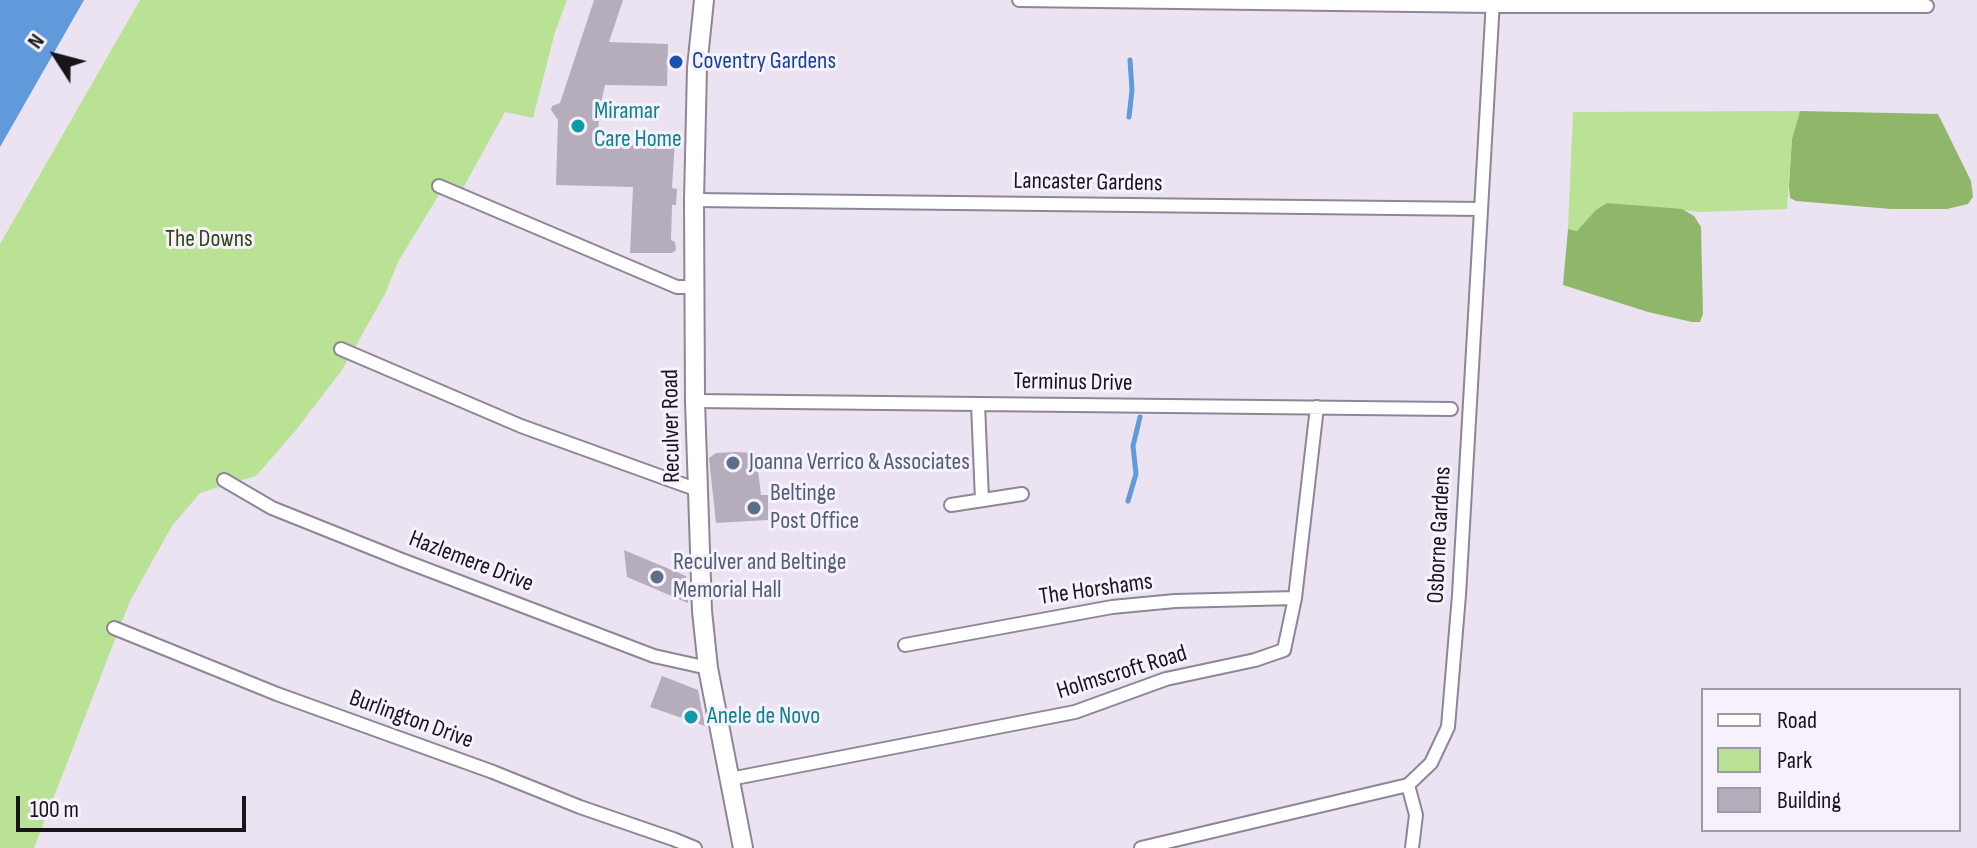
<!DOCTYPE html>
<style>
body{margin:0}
#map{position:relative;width:1977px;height:848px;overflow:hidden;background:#ebe3f2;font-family:"Sofia Sans Condensed",sans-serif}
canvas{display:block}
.legend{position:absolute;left:1701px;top:688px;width:260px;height:144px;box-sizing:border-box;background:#f7f1fd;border:2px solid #9e99a2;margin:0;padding:10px 14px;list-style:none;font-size:24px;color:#18151a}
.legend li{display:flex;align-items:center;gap:16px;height:40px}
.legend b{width:40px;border:2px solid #9e99a2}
.north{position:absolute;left:16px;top:16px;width:80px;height:80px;-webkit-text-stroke:6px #f7f1fd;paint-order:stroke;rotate:306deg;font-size:22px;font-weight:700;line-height:32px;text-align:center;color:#18151a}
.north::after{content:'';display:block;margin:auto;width:28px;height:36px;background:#18151a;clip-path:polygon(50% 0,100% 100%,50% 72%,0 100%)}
.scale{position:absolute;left:16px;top:796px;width:230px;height:36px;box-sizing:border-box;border:4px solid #18151a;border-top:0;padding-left:10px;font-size:24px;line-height:28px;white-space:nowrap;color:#18151a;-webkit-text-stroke:6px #f7f1fd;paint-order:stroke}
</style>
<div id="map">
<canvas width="1977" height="848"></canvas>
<ul class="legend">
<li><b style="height:10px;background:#fff"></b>Road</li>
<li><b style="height:22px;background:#b9e294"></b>Park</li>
<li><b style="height:22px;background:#b5adbc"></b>Building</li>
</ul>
<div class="north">N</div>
<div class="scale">100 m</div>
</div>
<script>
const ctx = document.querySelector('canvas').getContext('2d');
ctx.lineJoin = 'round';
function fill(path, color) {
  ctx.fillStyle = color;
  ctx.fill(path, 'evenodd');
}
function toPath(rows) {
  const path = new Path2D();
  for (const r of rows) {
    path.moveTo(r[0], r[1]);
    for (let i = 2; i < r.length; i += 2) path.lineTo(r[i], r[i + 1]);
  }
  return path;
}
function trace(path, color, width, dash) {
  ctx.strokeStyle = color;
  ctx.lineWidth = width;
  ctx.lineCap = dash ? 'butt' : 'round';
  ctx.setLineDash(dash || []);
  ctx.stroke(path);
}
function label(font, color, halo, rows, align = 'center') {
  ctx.font = font + ' "Sofia Sans Condensed",sans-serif';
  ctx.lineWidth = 6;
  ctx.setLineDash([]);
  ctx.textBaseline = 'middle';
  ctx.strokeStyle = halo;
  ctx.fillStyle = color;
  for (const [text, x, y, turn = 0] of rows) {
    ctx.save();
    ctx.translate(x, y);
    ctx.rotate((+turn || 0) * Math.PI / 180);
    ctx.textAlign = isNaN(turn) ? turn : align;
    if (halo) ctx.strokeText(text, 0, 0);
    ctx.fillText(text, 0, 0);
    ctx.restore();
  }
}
fill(toPath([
 [140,0,567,0,555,32,533,118,505,112,462,190,446,183,398,262,385,294,342,370,296,430,256,476,200,493,172,526,130,601,34,848,0,848,0,244],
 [1800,111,1792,139,1787,209,1701,212,1607,203,1577,231,1568,229,1573,112]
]), '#b9e294');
fill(toPath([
 [1800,111,1938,114,1971,181,1973,197,1968,204,1947,209,1891,209,1796,201,1790,198,1789,187,1792,139],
 [1607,203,1682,209,1694,216,1701,227,1703,314,1700,322,1692,322,1648,312,1563,285,1568,229,1577,231,1596,210]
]), '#90b769');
fill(toPath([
 [0,0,84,0,0,147]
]), '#609adb');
trace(toPath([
 [1129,117,1132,90,1130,60],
 [1128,501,1136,474,1133,446,1140,417]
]), '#609adb', 5);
fill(toPath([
 [594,0,623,0,609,42,668,44,667,86,605,85,599,112,598,146,653,145,653,139,675,139,672,188,677,189,676,205,672,205,671,240,675,242,676,250,672,253,630,253,633,187,556,185,558,120,551,110,552,106,560,103],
 [735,452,756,453,756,471,758,471,761,495,768,495,768,520,716,523,709,458,716,453],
 [624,550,686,576,688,603,627,577],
 [662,676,698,690,705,726,650,707]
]), '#b5adbc');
const street = toPath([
 [1019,0,1493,6,1927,6],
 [439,186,677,287,694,287],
 [694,200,1481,209],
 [341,349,521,426,698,490],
 [695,401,1451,409],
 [978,404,982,500],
 [224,480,272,508,402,560,654,656,708,668],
 [951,505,1022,494],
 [114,628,277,694,493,772,580,807,673,839,695,848],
 [905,645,1112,607,1175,601,1295,598],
 [730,779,1075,712,1166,679,1255,660,1284,650,1295,598,1317,407],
 [1408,785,1416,815,1412,848],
 [1141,848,1408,785,1431,763,1448,727,1459,595,1493,0]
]);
const secondary = toPath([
 [704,0,697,68,694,200,695,401,702,611,708,668,743,848]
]);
trace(street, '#8e8695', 16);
trace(secondary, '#8e8695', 22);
trace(street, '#fff', 12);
trace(secondary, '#fff', 18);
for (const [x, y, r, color] of [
 [676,62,8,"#1a4fb4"],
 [578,126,8,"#0f9aa8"],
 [733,463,8,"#5c6f8a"],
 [754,508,8,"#5c6f8a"],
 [657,577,8,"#5c6f8a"],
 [691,717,8,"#0f9aa8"]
]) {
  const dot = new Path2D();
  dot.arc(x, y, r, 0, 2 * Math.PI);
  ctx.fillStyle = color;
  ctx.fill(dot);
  trace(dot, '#f7f1fd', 3);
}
label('24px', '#164399', '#f7f1fd', [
 ["Coventry Gardens",692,62]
], 'left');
label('24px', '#0d838f', '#f7f1fd', [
 ["Miramar",594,112],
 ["Care Home",594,140],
 ["Anele de Novo",707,717]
], 'left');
label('24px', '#18151a', '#f7f1fd', [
 ["Lancaster Gardens",1088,183,1],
 ["Terminus Drive",1073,383,1],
 ["Reculver Road",672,426,-91],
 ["Osborne Gardens",1440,535,-87],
 ["Hazlemere Drive",471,562,21],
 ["The Horshams",1096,590,-8],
 ["Holmscroft Road",1122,673,-17],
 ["Burlington Drive",411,720,20]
]);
label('24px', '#2e470f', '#f7f1fd', [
 ["The Downs",209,240]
]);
label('24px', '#4e5e75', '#f7f1fd', [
 ["Joanna Verrico & Associates",749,463],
 ["Beltinge",770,494],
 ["Post Office",770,522],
 ["Reculver and Beltinge",673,563],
 ["Memorial Hall",673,591]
], 'left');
</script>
